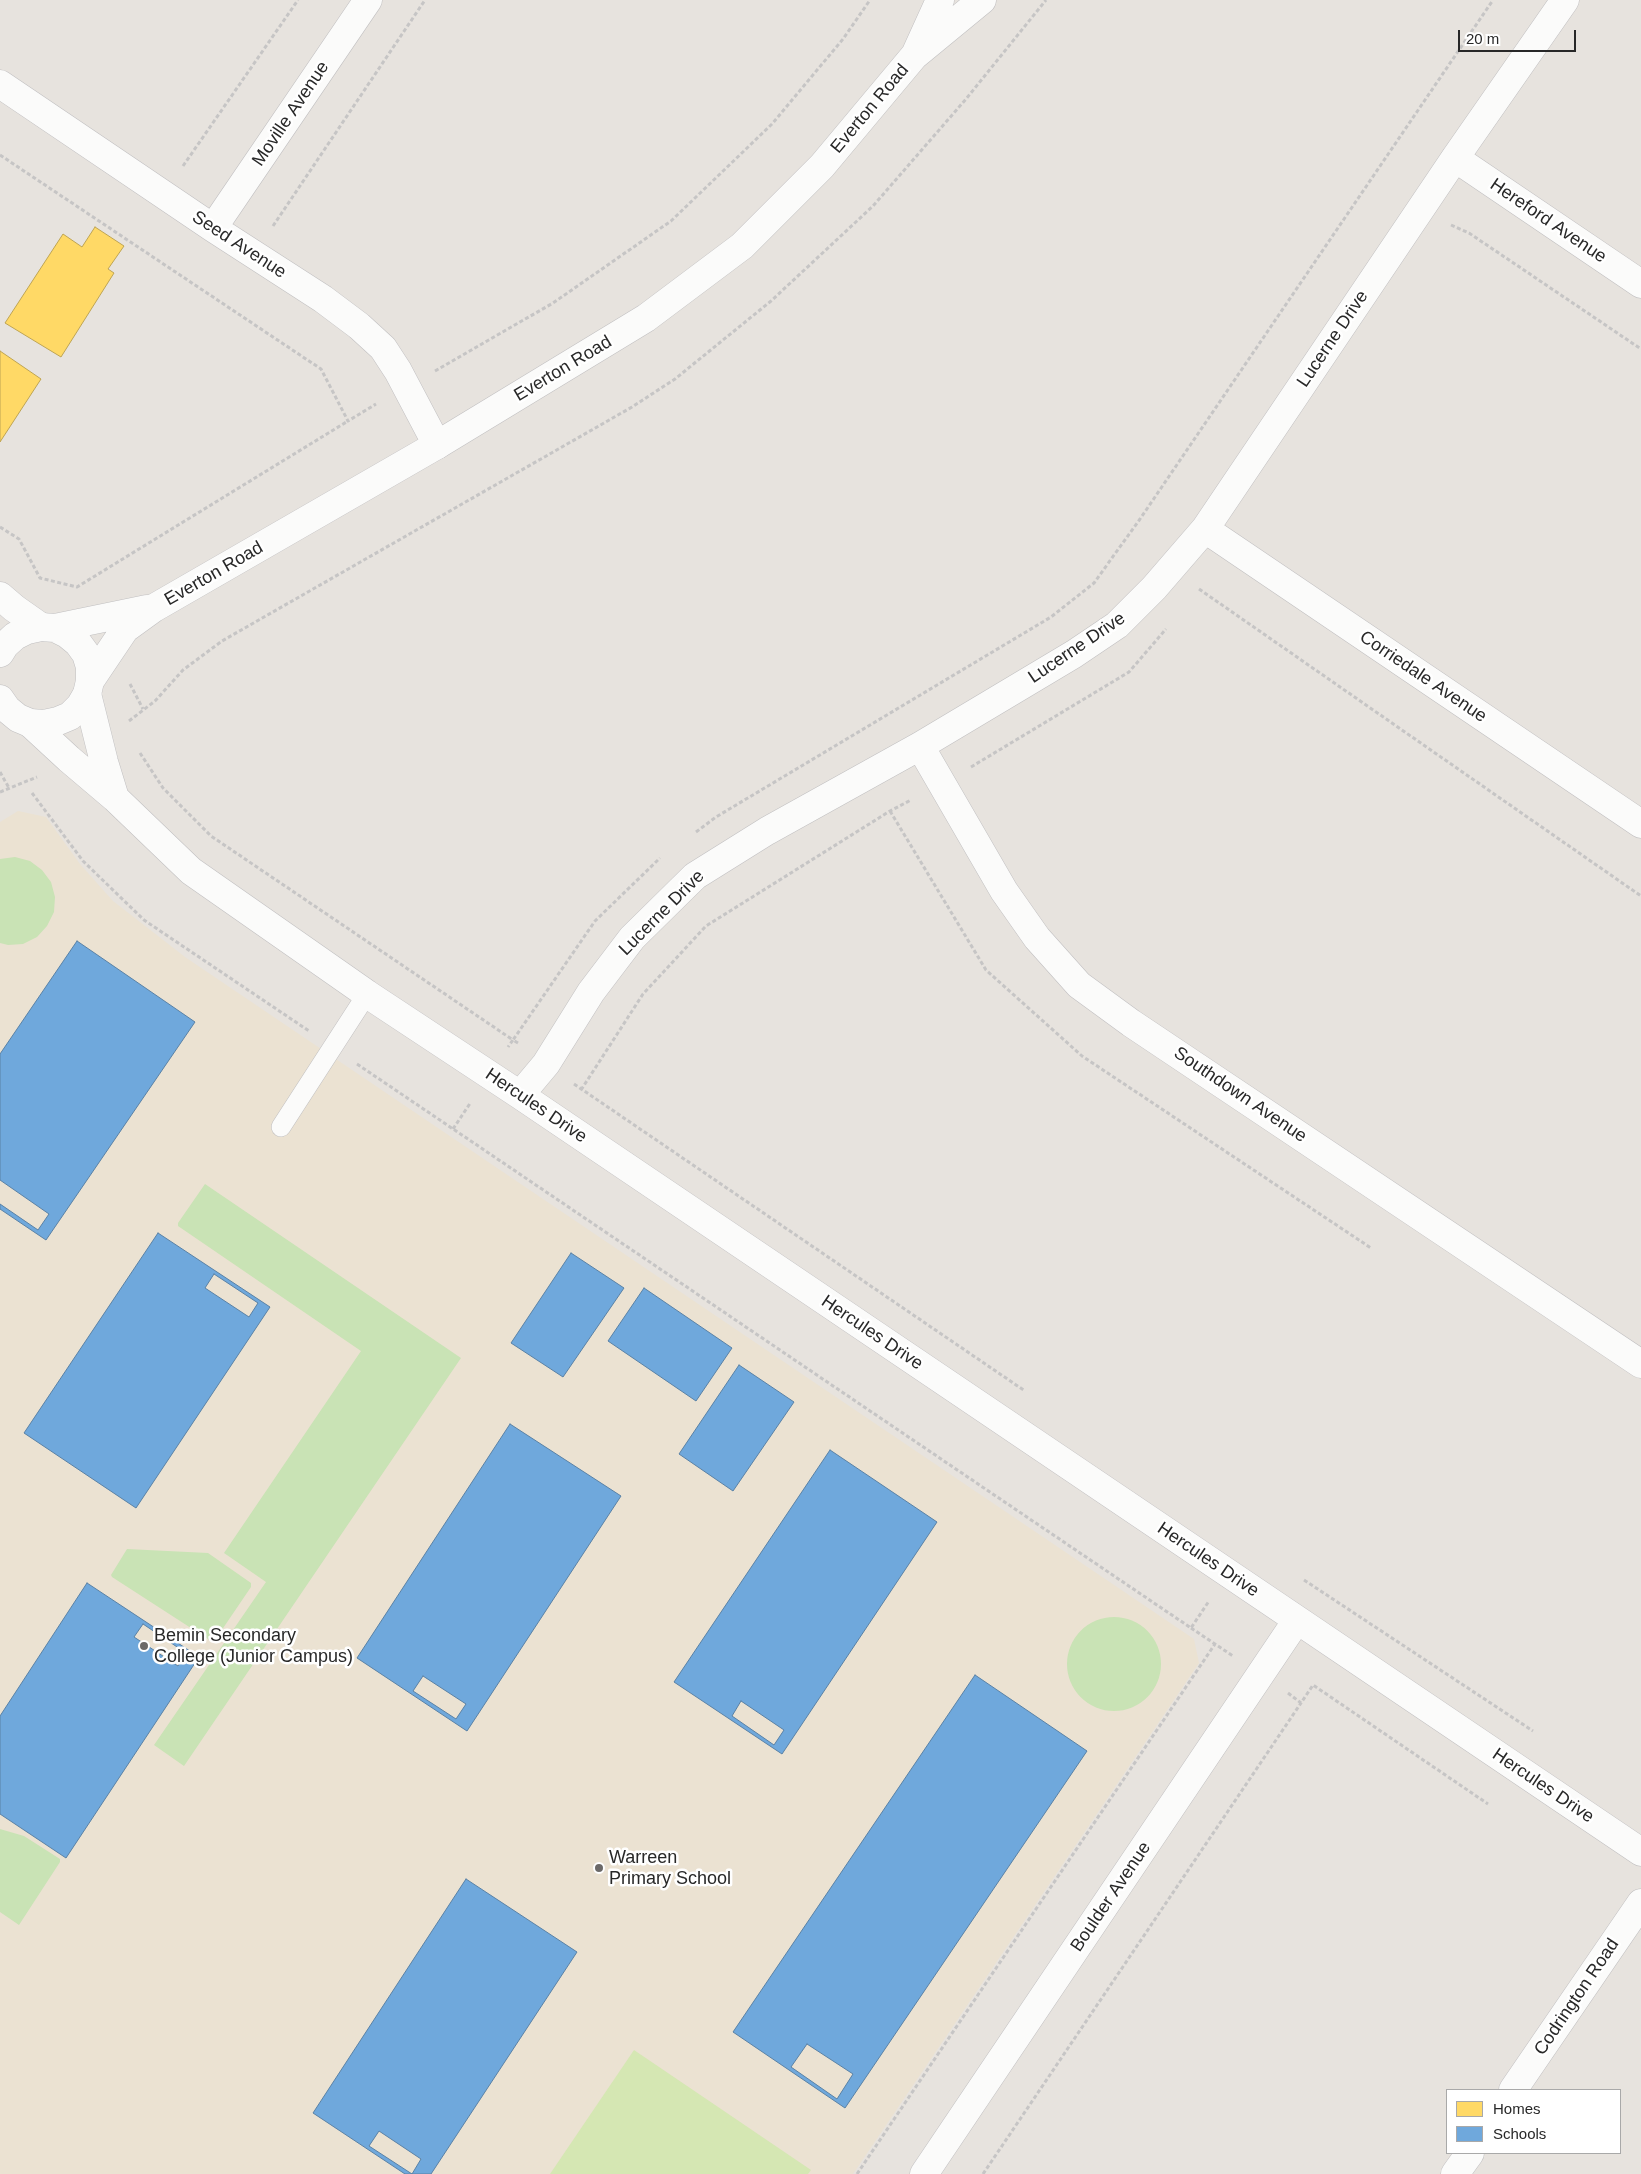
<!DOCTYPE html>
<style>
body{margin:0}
#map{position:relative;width:1641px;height:2174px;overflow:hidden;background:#e7e3de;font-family:Arial,sans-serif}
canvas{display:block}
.legend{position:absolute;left:1446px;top:2089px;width:175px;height:65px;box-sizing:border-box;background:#fff;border:1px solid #a9a9a9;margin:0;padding:6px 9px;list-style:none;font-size:15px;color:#282828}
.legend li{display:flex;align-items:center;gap:10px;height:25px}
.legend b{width:25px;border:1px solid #a9a9a9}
.scale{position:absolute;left:1458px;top:30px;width:118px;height:22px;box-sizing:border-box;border:2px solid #282828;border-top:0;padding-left:6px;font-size:15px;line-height:18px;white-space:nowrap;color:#282828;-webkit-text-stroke:4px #fff;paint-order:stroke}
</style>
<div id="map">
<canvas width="1641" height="2174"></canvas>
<ul class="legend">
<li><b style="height:14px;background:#ffd966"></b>Homes</li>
<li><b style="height:14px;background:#6fa8dc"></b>Schools</li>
</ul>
<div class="scale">20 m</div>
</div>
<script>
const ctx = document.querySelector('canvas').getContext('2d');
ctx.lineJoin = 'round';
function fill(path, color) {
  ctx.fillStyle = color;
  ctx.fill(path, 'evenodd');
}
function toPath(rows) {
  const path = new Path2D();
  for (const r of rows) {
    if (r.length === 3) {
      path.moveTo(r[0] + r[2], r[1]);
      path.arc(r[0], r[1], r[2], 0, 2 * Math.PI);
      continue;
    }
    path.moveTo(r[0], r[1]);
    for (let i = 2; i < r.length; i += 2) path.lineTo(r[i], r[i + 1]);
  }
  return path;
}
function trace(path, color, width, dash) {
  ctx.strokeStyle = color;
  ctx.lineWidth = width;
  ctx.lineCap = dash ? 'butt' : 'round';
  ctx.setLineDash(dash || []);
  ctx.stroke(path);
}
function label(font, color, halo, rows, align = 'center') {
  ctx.font = font + ' Arial,sans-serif';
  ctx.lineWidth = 5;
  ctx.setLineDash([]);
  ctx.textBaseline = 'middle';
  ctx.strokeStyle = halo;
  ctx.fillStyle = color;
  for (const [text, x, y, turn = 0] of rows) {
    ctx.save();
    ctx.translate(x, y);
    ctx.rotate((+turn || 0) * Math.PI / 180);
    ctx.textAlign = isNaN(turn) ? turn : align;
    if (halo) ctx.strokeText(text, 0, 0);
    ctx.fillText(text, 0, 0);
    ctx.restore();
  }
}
fill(toPath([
 [18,811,46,817,80,864,113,901,185,957,1194,1639,1199,1663,853,2174,0,2174,0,822]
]), '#ebe2d2');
fill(toPath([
 [15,857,30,861,42,870,51,882,55,897,54,912,47,926,37,937,23,944,8,945,0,943,0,859],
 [205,1184,461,1358,184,1766,154,1745,266,1582,224,1553,361,1351,178,1226,178,1223],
 [127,1549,208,1553,251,1583,251,1587,215,1640,211,1641,112,1577,111,1575],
 [1114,1664,47],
 [0,1829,24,1836,60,1859,60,1862,19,1925,0,1912]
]), '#c9e3b5');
fill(toPath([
 [634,2050,811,2170,808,2174,550,2174]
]), '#d5e7b3');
const homes = toPath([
 [95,227,124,246,108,269,114,273,61,357,5,323,63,234,82,247,95,227],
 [0,351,41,379,0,442,0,351]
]);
fill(homes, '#ffd966');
trace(homes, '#bea453', 1);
const schools = toPath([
 [77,941,195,1022,46,1240,0,1209,0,1204,38,1230,49,1214,0,1180,0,1054,77,941],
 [158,1233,270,1307,136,1508,24,1433,158,1233],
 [214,1274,258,1303,249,1317,205,1288,214,1274],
 [571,1253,624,1288,563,1377,511,1343,571,1253],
 [644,1288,732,1348,696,1401,608,1341,644,1288],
 [739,1365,794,1402,733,1491,679,1454,739,1365],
 [510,1424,621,1496,467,1731,357,1658,510,1424],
 [423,1676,466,1704,456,1719,413,1691,423,1676],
 [830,1450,937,1522,782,1754,674,1682,830,1450],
 [741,1701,784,1730,774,1745,732,1716,741,1701],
 [87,1583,199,1657,66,1858,0,1814,0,1716,87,1583],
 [143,1624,186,1653,178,1666,134,1637,143,1624],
 [975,1675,1087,1751,845,2108,733,2032,975,1675],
 [807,2044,853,2074,837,2099,791,2067,807,2044],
 [466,1879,577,1952,431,2174,412,2174,421,2159,379,2131,369,2146,412,2174,405,2174,313,2113,466,1879]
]);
fill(schools, '#6fa8dc');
trace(schools, '#5a82a6', 1);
const service = toPath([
 [281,1127,367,994]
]);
const minor = toPath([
 [0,84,213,228,323,299,359,326,383,348,398,371,437,445],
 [1455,158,1641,284],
 [213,228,368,0],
 [1205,529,1641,824],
 [0,596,14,608,41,627],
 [87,694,104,762,115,798],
 [30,723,69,759,115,798,191,871,367,994,520,1095,1641,1852],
 [920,746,1004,891,1037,938,1079,985,1131,1023,1641,1364],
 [520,1095,546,1064,591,992,632,938,695,876,767,831,920,746,1074,654,1117,625,1154,588,1205,529,1455,158,1565,0],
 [1513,2090,1641,1903],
 [924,2174,1297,1620],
 [1455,2174,1470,2153]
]);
const tertiary = toPath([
 [915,55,940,0],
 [55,628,147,609],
 [0,653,5,645,15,636,27,630,41,627,55,628,67,634,78,643,86,654,90,667,90,681,87,694,80,706,70,716,58,721,44,724,30,723,18,718,7,709,0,699],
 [90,681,125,629,154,608,437,445,646,318,742,246,822,166,914,56,982,0]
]);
trace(service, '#c0bfc0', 20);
trace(minor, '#c0bfc0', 29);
trace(tertiary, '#c0bfc0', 29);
trace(toPath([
 [0,155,321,369,348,421,376,404],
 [183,166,298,0],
 [1451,225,1469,233,1641,349],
 [273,226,425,0],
 [435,371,553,303,671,221,772,124,843,39,870,0],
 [0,527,19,539,40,578,77,587,348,421],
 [1199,589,1641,896],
 [130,684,143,709],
 [129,721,155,701,183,670,222,641,632,407,675,379,771,301,873,206,966,99,1046,0],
 [140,753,163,788,211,836,513,1040,508,1047],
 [971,767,1129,672,1166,629],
 [0,772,9,788],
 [0,792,37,777],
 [32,793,83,861,144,920,309,1031],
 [890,811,986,970,1082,1056,1371,1248],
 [696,832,716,817,1051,617,1094,583,1140,519,1493,0],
 [518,1043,513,1040,595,921,660,858],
 [357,1064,1191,1628,1209,1601],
 [574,1084,1025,1391],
 [581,1090,643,994,706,926,890,811,911,800],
 [453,1129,471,1102],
 [1304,1580,1533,1731],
 [1191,1628,1233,1656],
 [1288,1693,1301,1703,1313,1685,1488,1804],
 [857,2174,1215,1644],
 [983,2174,1301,1703]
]), '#c6c5c5', 3, [4, 2.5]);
trace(service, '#fbfbfa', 19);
trace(minor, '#fbfbfa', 28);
trace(tertiary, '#fbfbfa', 28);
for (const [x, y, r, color] of [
 [144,1646,5,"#6b6968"],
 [599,1868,5,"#6b6968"]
]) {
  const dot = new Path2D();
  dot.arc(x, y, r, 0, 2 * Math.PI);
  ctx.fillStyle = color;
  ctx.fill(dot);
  trace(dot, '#fff', 2);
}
label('18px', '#282828', '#fff', [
 ["Everton Road",870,109,-50],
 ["Moville Avenue",291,114,-56],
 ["Hereford Avenue",1548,221,34],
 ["Seed Avenue",239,245,33],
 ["Lucerne Drive",1333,339,-56],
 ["Everton Road",563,369,-31],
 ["Everton Road",214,574,-30],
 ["Lucerne Drive",1077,648,-34],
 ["Corriedale Avenue",1423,677,34],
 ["Lucerne Drive",662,913,-45],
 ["Southdown Avenue",1240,1095,34],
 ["Hercules Drive",536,1106,34],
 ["Hercules Drive",872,1333,34],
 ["Hercules Drive",1208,1560,34],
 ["Hercules Drive",1543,1786,34],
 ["Boulder Avenue",1111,1897,-56],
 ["Codrington Road",1577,1997,-56]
]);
label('18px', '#282828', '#fff', [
 ["Bemin Secondary",154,1636],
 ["College (Junior Campus)",154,1657],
 ["Warreen",609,1858],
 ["Primary School",609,1879]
], 'left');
</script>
